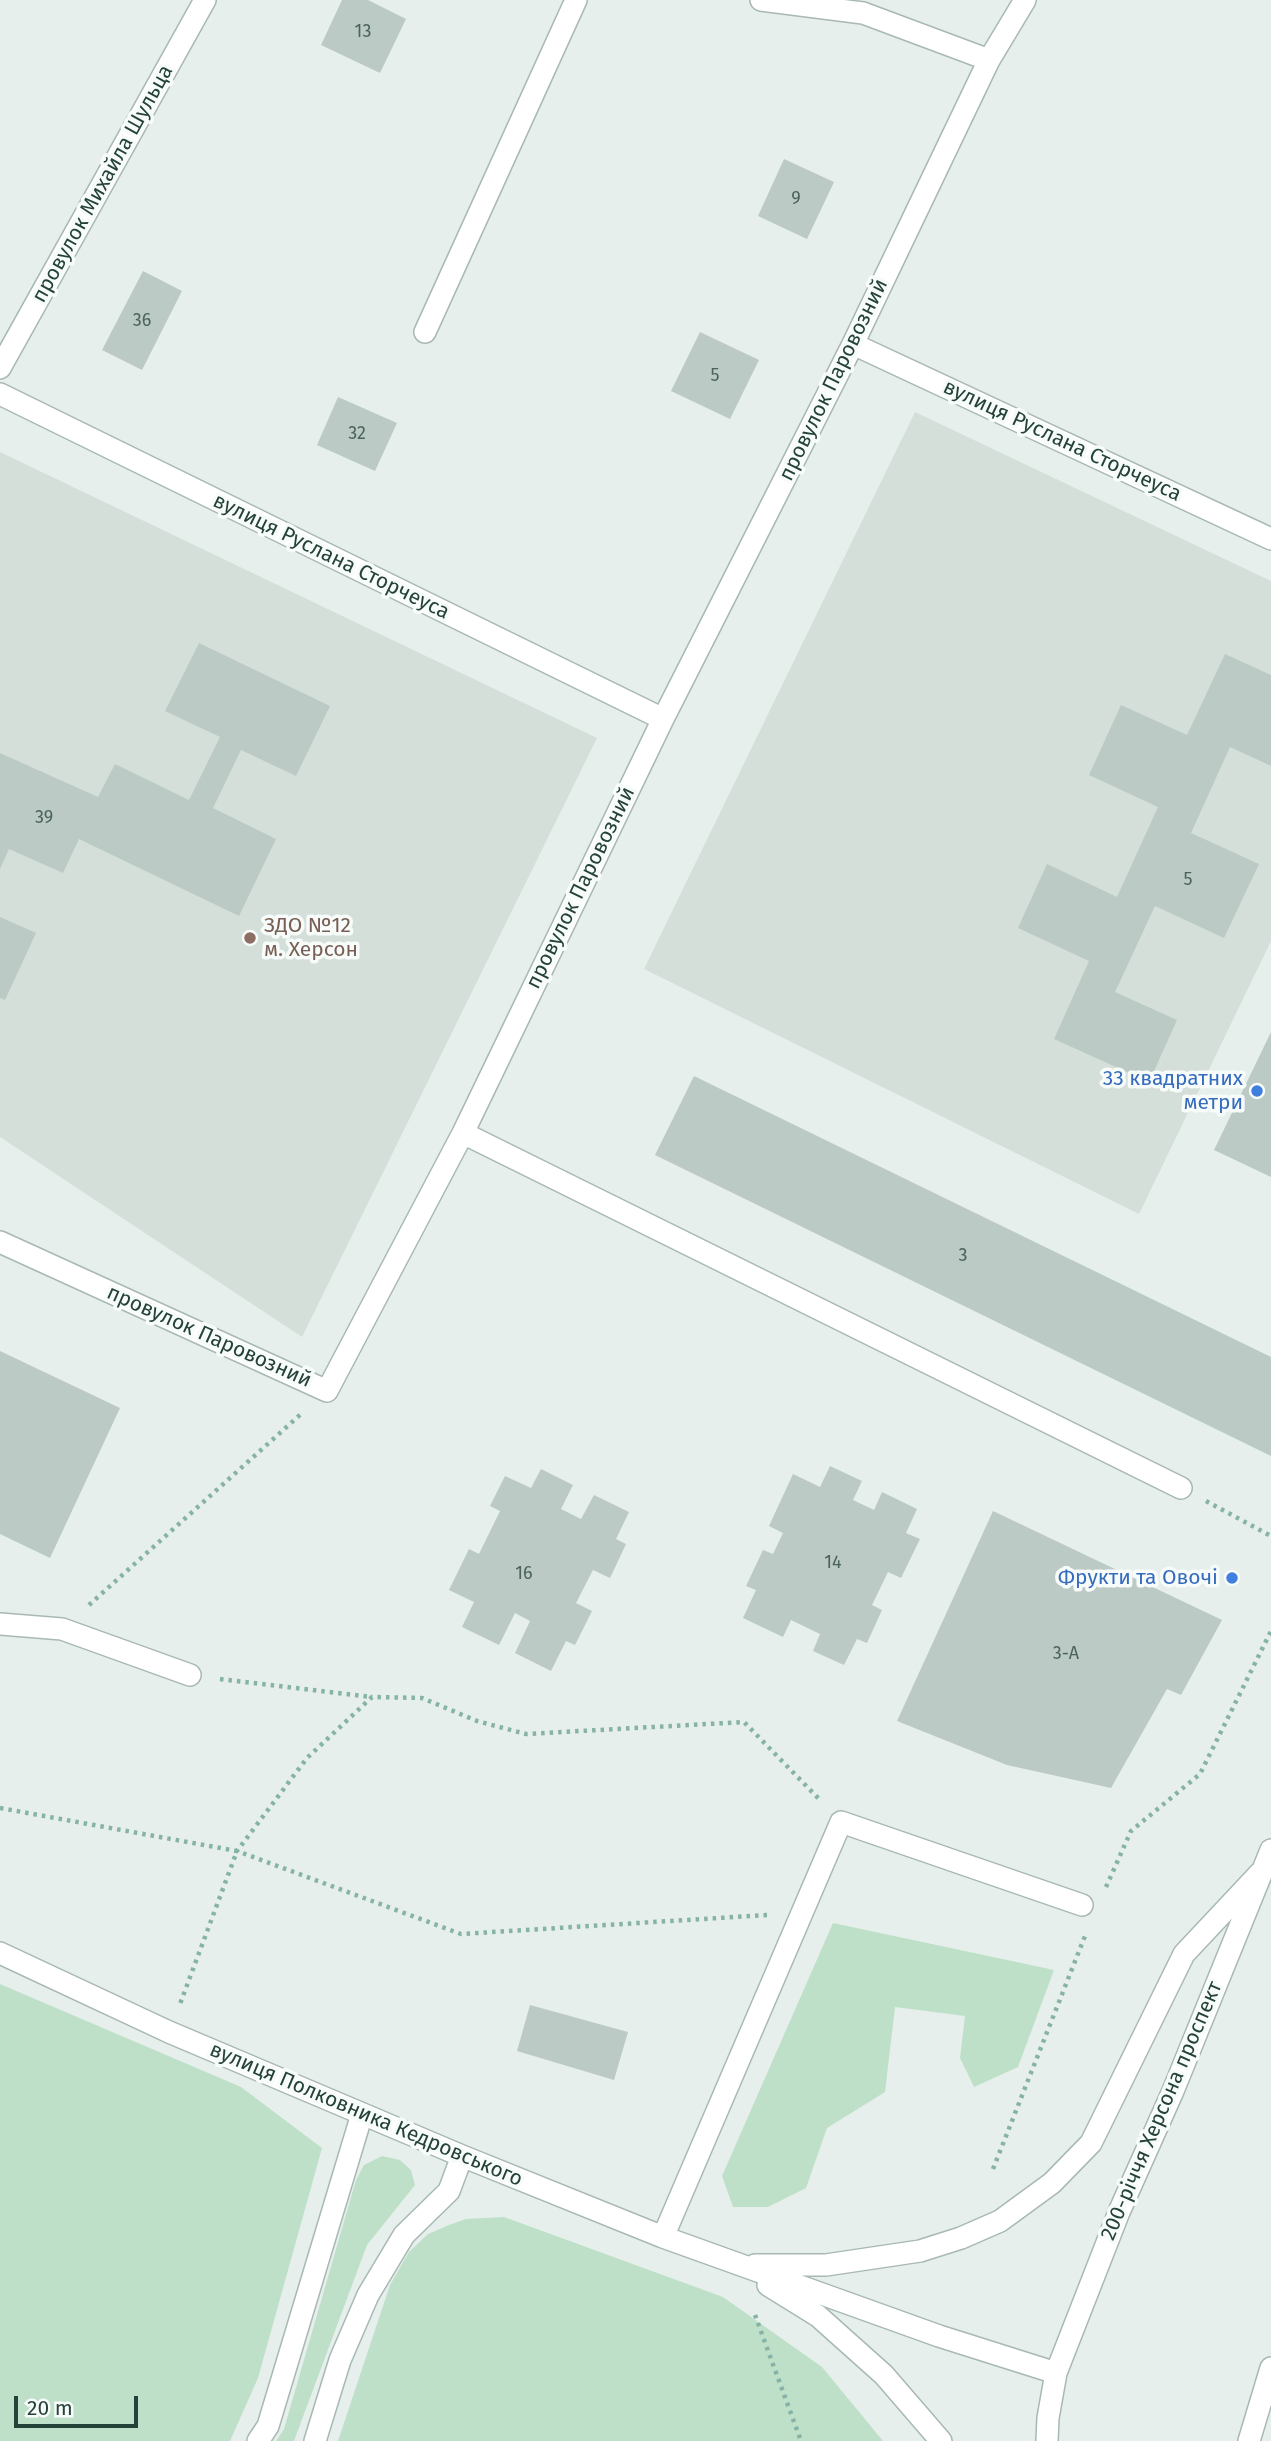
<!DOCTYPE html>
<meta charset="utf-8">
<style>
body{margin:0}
#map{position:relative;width:1271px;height:2441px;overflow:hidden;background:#e6efeb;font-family:"Fira Sans",sans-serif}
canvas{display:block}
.scale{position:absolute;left:14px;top:2396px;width:124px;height:32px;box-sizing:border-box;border:4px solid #24423a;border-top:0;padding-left:9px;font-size:21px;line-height:24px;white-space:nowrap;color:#24423a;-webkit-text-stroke:5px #f7fbf9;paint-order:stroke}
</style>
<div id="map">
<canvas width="1271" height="2441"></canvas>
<div class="scale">20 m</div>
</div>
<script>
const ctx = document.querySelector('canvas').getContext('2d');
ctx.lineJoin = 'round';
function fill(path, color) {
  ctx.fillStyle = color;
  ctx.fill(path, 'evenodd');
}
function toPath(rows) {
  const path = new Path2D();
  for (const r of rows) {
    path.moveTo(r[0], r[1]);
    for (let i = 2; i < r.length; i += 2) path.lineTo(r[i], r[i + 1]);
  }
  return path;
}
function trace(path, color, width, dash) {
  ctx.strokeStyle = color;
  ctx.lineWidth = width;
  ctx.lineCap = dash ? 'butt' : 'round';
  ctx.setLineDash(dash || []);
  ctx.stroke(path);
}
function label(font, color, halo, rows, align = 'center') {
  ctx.font = font + ' "Fira Sans",sans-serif';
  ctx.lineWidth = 7;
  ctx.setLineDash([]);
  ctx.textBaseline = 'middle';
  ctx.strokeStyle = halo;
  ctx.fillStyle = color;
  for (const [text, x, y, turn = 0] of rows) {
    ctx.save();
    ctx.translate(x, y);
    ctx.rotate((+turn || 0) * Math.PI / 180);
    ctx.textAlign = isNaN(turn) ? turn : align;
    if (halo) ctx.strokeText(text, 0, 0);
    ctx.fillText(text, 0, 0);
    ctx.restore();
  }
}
fill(toPath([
 [915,412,1271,581,1271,941,1139,1214,644,969],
 [0,452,597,738,302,1337,0,1137]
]), '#d4dfda');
fill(toPath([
 [833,1923,1054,1970,1018,2067,974,2087,960,2058,965,2016,895,2007,885,2092,827,2128,806,2188,768,2207,733,2207,722,2176],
 [0,1984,241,2087,322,2148,258,2378,230,2441,0,2441],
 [382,2156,400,2160,411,2170,415,2185,367,2245,294,2441,276,2441,284,2429,356,2180,364,2165],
 [504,2217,723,2297,822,2367,883,2441,338,2441,390,2285,409,2252,428,2234,449,2225,466,2219]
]), '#bfe0c8');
fill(toPath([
 [342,0,368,0,406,19,380,73,321,45],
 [784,159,834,182,807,239,758,216],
 [143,271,182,291,142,370,102,350],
 [700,332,759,360,730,419,671,391],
 [338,397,397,423,375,471,317,445],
 [199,643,330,706,296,776,241,750,213,808,276,839,239,916,79,839,63,873,9,849,0,869,0,753,98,797,115,764,189,800,220,737,165,711],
 [1225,654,1271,675,1271,766,1230,747,1191,833,1259,864,1224,938,1155,906,1115,992,1177,1020,1149,1082,1054,1039,1089,961,1018,928,1047,864,1117,897,1158,807,1089,775,1121,705,1187,735],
 [0,917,36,933,5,1000,0,998],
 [1271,1032,1271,1177,1214,1150],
 [694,1076,1271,1357,1271,1456,655,1155],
 [0,1351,120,1408,50,1558,0,1534],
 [830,1466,862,1481,853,1500,874,1510,882,1492,917,1509,906,1533,920,1539,901,1578,888,1572,872,1605,882,1610,867,1643,857,1639,844,1665,813,1651,820,1634,791,1620,783,1637,743,1618,756,1590,746,1586,763,1550,773,1554,783,1533,769,1526,793,1474,820,1487],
 [541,1469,573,1485,561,1509,581,1519,594,1495,629,1512,616,1539,626,1544,610,1578,593,1570,576,1603,592,1611,575,1645,566,1641,551,1671,515,1653,530,1621,515,1613,499,1645,462,1627,474,1602,449,1590,469,1549,479,1554,500,1511,490,1506,505,1476,531,1488],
 [993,1511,1222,1620,1181,1695,1167,1689,1111,1788,1007,1765,897,1721],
 [530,2005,628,2032,614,2080,517,2051]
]), '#bbcac4');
const minor = toPath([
 [761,0,863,13,989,60],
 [425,332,576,0],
 [853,344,1271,539],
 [0,368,205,0],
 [0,394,663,719],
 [463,1133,1181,1488],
 [0,1242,327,1391,463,1133,663,719,853,344,989,60,1025,0],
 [0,1624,62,1629,190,1675],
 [0,1953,169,2032,462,2156,663,2237,939,2336,1056,2373],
 [663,2237,841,1822,1082,1905],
 [755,2265,826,2265,920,2251,961,2238,1000,2221,1052,2183,1091,2143,1184,1954,1260,1873],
 [768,2285,818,2316,884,2375,941,2441],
 [258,2441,268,2426,362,2114],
 [315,2441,340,2360,368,2295,404,2235,449,2191,462,2156],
 [1047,2441,1048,2418,1056,2373,1119,2212,1173,2091,1271,1850],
 [1249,2441,1271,2368]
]);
trace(minor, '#a8b8b2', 24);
trace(toPath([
 [1206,1501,1271,1536],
 [89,1605,301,1414],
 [220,1679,371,1697],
 [0,1808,237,1851,180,2004],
 [1106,1887,1131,1831,1200,1774,1271,1631],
 [767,1915,461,1934,237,1851,307,1758,372,1697,422,1698,477,1721,526,1734,744,1722,821,1801],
 [993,2169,1085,1936],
 [755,2315,801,2441]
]), '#86b3a5', 4.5, [3.5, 5]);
trace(minor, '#fff', 21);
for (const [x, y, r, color] of [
 [250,938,7,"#8d6e63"],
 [1257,1091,7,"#3f7fe0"],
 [1232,1578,7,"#3f7fe0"]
]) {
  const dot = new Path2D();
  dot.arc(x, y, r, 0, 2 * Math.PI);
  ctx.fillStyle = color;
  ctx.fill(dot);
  trace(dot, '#f7fbf9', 2.5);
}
label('18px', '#4a645c', null, [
 ["13",363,32],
 ["9",796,199],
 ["36",142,321],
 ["5",715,376],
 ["32",357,434],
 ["39",44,818],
 ["5",1188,880],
 ["3",963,1256],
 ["14",833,1563],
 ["16",524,1574],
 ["3-А",1066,1654]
]);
label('21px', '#24423a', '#f7fbf9', [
 ["провулок Михайла Шульца",103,184,-61],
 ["провулок Паровозний",834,380,-64],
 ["вулиця Руслана Сторчеуса",1062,441,25],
 ["вулиця Руслана Сторчеуса",331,557,26],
 ["провулок Паровозний",581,888,-64],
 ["провулок Паровозний",209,1337,24],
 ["200-річчя Херсона проспект",1162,2111,-67],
 ["вулиця Полковника Кедровського",366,2115,23]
]);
label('21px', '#785e54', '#f7fbf9', [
 ["ЗДО №12",264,926],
 ["м. Херсон",264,950]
], 'left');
label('21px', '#366cbe', '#f7fbf9', [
 ["33 квадратних",1243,1079],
 ["метри",1243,1103],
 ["Фрукти та Овочі",1218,1578]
], 'right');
</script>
